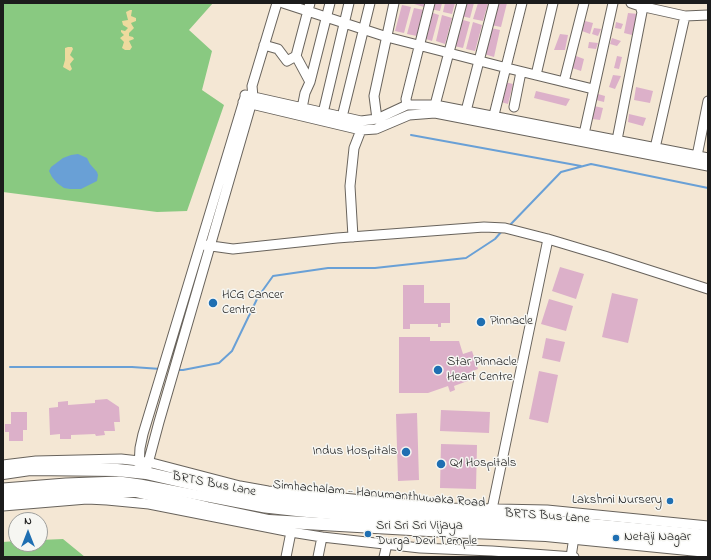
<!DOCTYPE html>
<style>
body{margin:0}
#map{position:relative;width:711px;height:560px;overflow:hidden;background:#f4e7d4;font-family:"Indie Flower",sans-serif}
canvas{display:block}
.frame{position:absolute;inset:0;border:4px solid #1c1c1c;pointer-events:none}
.north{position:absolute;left:8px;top:512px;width:40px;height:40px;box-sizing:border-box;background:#f6f6f2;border:1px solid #9f9f9c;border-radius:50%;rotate:0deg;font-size:11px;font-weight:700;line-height:16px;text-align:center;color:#1c1c1c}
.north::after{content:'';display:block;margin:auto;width:14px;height:18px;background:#1f6fb2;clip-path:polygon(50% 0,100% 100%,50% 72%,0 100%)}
</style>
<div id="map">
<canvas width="711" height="560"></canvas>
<div class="frame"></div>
<div class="north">N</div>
</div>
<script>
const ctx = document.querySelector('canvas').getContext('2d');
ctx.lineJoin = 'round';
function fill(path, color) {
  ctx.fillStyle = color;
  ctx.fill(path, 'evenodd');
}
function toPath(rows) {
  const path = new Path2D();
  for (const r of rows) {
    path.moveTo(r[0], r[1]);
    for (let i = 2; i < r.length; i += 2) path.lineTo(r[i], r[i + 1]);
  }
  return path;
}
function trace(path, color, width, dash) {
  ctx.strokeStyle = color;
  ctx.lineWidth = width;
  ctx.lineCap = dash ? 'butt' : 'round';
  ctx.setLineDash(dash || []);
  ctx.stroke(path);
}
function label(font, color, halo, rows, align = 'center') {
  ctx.font = font + ' "Indie Flower",sans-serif';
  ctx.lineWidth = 3;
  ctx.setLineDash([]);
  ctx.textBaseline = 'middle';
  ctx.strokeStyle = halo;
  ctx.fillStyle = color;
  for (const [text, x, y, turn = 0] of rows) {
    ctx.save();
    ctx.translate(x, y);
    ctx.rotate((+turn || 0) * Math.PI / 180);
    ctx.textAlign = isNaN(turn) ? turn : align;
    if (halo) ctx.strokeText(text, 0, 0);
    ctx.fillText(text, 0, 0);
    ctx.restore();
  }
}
fill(toPath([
 [3,3,213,3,189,30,212,51,202,90,224,105,187,211,157,212,3,192],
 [63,539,85,557,3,557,3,542,16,541,16,544,40,544,40,540]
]), '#89c981');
fill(toPath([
 [130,10,132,10,131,16,136,18,136,21,131,23,132,25,134,28,129,33,129,36,133,37,134,39,129,41,132,47,130,50,125,50,122,48,124,42,120,38,124,35,121,32,121,30,125,31,128,28,123,25,122,21,128,20,126,12],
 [68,47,72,47,73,49,70,55,74,59,70,64,72,69,70,71,63,67,65,60,65,48]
]), '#eeda9e');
fill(toPath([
 [78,154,87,158,90,164,97,172,98,175,97,181,81,189,70,189,64,188,57,183,52,177,49,171,51,167,63,158,71,155]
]), '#69a0d6');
trace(toPath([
 [411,135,581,166],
 [509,226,561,172,591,164,708,188],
 [10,367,132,367,161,369],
 [177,370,183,370,219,363,232,351,258,297,273,276,328,268,375,268,466,258,495,239,502,231]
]), '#69a0d6', 2);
fill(toPath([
 [415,3,425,3,424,7,414,4],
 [432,3,442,3,440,11,430,9],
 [445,3,455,3,452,14,443,12],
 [464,3,474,3,470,18,461,16],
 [478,3,488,3,483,21,473,19],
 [497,3,507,3,501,27,491,25],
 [402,5,411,7,404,33,395,31],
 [414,8,424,10,417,36,407,34],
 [430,12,439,15,432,41,423,38],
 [628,13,638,14,632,35,624,33],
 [442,15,452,18,445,44,436,41],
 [460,19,470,22,463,48,454,46],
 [585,21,593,23,590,34,582,31],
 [473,22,482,25,475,51,466,49],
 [616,22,623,24,621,29,615,28],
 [491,28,500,30,494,57,484,54],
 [594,28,601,29,598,36,592,34],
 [560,34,568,35,565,50,554,50],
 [612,38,621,41,617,46,610,44],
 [589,42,598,43,596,49,588,48],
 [576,56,584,59,581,71,572,68],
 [617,56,622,57,619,69,614,68],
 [613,75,621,76,615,89,609,87],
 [505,82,513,84,508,104,501,102],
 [636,87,653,91,650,103,634,100],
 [536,91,570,99,566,106,534,98],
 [598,94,605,96,604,102,596,100],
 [594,106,603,108,600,120,592,119],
 [629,114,646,118,643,126,628,122],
 [560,267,584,274,576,299,552,291],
 [403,285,424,285,424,303,450,303,450,323,441,323,441,327,438,327,438,324,410,324,410,329,403,329],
 [612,293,638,299,628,343,602,337],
 [549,299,573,306,566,331,541,324],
 [399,337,430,337,430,341,459,341,463,354,472,351,478,369,470,372,473,379,454,386,455,390,450,392,448,386,428,393,399,393],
 [546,338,565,342,560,362,542,358],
 [539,371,558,375,548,423,529,419],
 [107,399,119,407,120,422,114,422,115,431,104,431,105,435,96,436,95,434,71,435,71,439,60,439,60,434,50,435,49,408,58,407,58,402,68,401,68,405,95,403,95,400],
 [441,410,490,412,489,433,440,431],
 [11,412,27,412,27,430,23,430,23,441,9,441,9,432,5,432,5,424,11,424],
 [417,413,419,480,398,481,396,414],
 [441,444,477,445,476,489,440,488]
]), '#dcb0c9');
const minor = toPath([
 [283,3,387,37,507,68,593,89],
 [641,3,640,6,685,16,708,15],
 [264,45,278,49,287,61,296,56,310,3],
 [296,56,310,82],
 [536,75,553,3],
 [564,82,584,3],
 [245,95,361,121,377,119,407,105,435,105,708,158],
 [243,102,361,130,376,129,409,115,435,113,708,166],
 [407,105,406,99,430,3],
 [435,105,462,3],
 [514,107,521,72],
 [302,108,305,93,310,82,330,3],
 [466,111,494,3],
 [323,113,349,3],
 [342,117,370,3],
 [377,119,374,96,394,3],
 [492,123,522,3],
 [584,134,613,3],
 [617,140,642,12,640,6,631,3],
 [655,148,685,16],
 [697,156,708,101],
 [353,237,350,186,354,148,361,130],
 [204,245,233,249,337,238,484,227,505,228,548,239],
 [3,465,36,461,121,459,148,462,240,486,268,491,448,508,547,510,708,526],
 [139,467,140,448,143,434,245,97],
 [147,467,159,422,251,105,253,97,252,86,277,3],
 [3,488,66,483,119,481,140,484,265,508,301,512,445,524,547,528,708,544],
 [3,506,87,499,107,500,149,504,291,532,322,537,420,548,492,551,574,557],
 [492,509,548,239,608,257,708,289],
 [286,557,291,532],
 [318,557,322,537],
 [384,557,387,544],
 [571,557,574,537]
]);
const major = toPath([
 [3,473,30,469,117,470,146,473,241,495,303,504,401,513,527,519,708,536],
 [3,497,85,491,136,491,207,508,269,521,446,531,546,535,708,551]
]);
trace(minor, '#68635c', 11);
trace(major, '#68635c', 14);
trace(minor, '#fff', 9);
trace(major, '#fff', 12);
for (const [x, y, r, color] of [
 [213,303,5,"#1f6fb2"],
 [481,322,5,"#1f6fb2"],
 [438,370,5,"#1f6fb2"],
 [406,452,5,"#1f6fb2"],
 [441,464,5,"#1f6fb2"],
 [670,501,4,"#1f6fb2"],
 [368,534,4,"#1f6fb2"],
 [616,538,4,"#1f6fb2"]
]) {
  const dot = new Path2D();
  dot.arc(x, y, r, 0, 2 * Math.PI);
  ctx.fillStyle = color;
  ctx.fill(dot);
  trace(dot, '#f6f6f2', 1.5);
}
label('13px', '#1c1c1c', '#f6f6f2', [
 ["HCG Cancer",222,296],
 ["Centre",222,311],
 ["Pinnacle",490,322],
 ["Star Pinnacle",447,363],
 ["Heart Centre",447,378],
 ["Indus Hospitals",397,452,"right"],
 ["Q1 Hospitals",450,464],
 ["Lakshmi Nursery",662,501,"right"],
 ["Sri Sri Sri Vijaya",376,527],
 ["Durga Devi Temple",376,542],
 ["Netaji Nagar",624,538]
], 'left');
label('13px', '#1c1c1c', '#f6f6f2', [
 ["BRTS Bus Lane",214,485,11],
 ["Simhachalam - Hanumanthuwaka Road",379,495,5],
 ["BRTS Bus Lane",547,517,4]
]);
</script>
